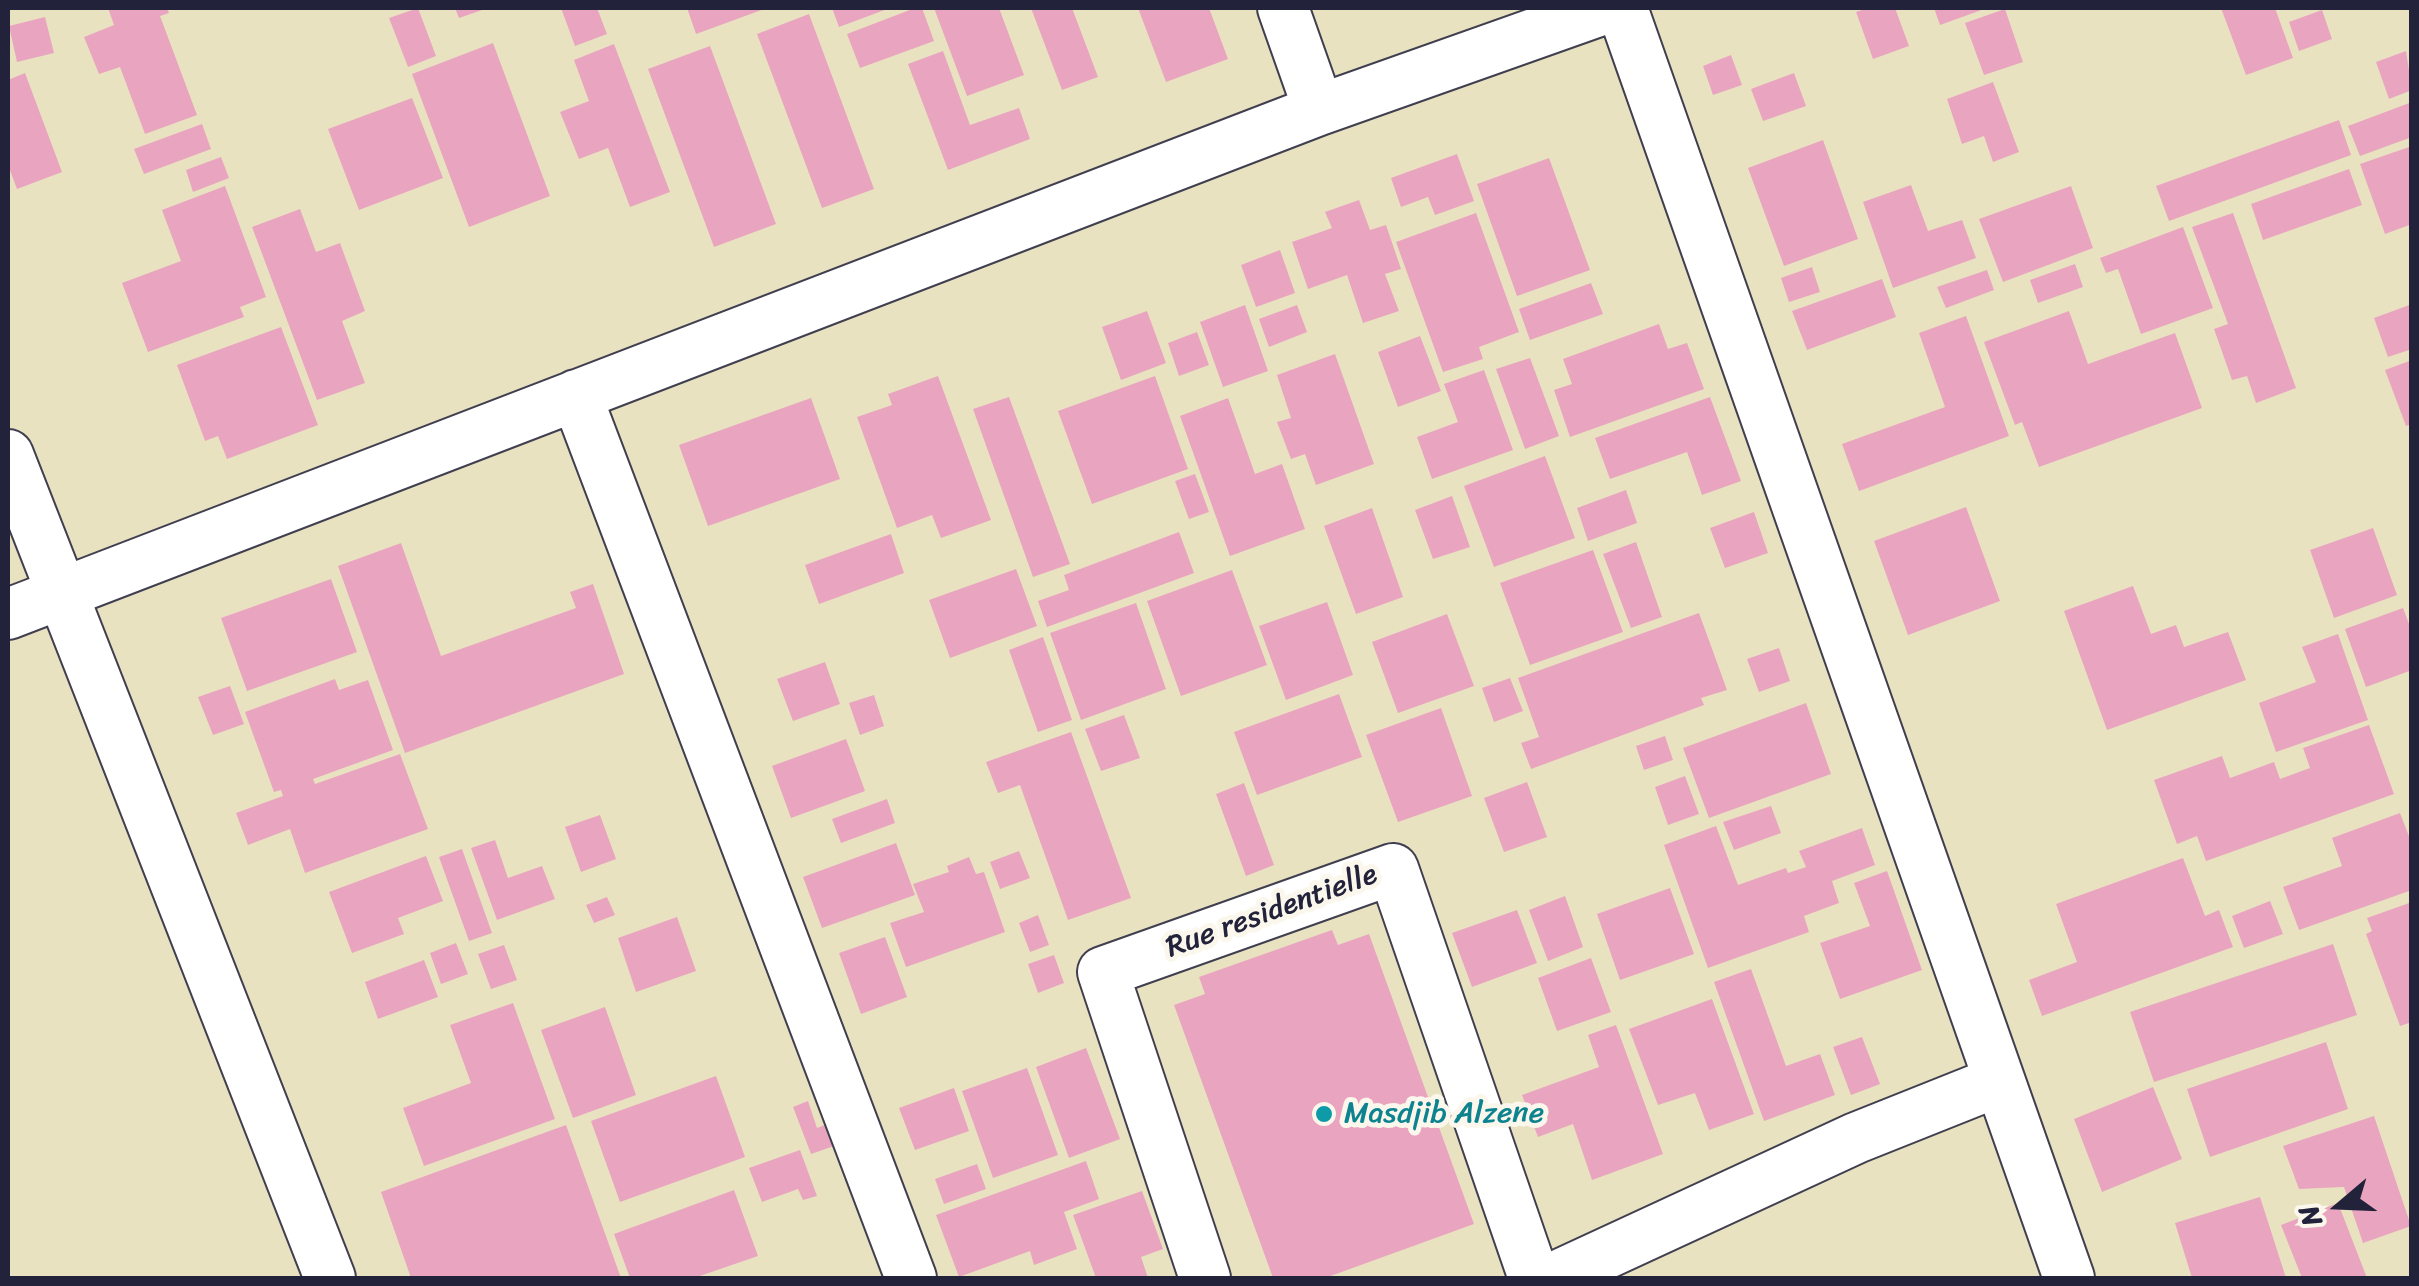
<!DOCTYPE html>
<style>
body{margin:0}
#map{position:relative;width:2419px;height:1286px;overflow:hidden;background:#e9e2c1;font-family:Sriracha,sans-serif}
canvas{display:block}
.frame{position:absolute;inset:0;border:10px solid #22223b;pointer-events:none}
.north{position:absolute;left:2289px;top:1156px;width:100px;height:100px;-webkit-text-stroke:8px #fbf7ec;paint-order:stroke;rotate:251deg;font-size:28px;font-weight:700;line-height:40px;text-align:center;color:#22223b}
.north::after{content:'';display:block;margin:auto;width:35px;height:45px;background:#22223b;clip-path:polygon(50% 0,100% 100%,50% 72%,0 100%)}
</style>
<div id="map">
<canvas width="2419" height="1286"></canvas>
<div class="frame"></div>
<div class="north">N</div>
</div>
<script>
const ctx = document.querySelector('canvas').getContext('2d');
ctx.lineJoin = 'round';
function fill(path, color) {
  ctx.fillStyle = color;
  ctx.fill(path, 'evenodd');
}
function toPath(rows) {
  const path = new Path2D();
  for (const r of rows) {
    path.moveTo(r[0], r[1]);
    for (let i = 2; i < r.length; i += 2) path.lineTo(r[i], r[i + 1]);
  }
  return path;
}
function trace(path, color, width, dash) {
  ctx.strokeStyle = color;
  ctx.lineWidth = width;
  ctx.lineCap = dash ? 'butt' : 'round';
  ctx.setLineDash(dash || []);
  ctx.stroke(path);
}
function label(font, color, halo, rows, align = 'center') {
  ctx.font = font + ' Sriracha,sans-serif';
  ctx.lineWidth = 10;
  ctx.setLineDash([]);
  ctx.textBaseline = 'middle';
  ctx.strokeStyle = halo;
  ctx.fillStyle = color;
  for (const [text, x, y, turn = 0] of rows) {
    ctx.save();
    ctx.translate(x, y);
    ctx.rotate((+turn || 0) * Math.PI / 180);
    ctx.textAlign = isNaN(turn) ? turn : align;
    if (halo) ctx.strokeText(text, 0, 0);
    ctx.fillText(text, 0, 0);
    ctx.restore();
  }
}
fill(toPath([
 [108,8,167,8,169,13,160,16,197,115,145,134,120,67,99,74,84,37,114,25],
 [418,8,436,56,408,67,389,18],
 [455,8,488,8,459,18],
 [561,8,597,8,607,34,575,46],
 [687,8,767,8,696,34],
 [832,8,890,8,839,27],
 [915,8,922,8,934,41,860,68,847,34],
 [934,8,999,8,1024,75,967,96],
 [1031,8,1072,8,1098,77,1062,90],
 [1138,8,1209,8,1228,59,1166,82],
 [1868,8,1895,8,1909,46,1873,59,1856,12],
 [1934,8,1987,8,1940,25],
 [2221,8,2275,8,2293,58,2246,75],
 [2005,9,2023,62,1984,75,1965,23],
 [2322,10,2332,39,2299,51,2289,22],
 [809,14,874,189,822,208,757,34],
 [45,17,54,53,17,62,9,26],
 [493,43,550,196,469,227,412,74],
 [614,44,670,192,630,207,608,148,579,159,560,112,589,101,574,60],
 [710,46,776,224,714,247,648,69],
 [943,51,970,125,1019,108,1030,139,948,170,908,64],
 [2406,51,2412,90,2389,99,2376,62],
 [1731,55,1742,85,1713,95,1703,66],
 [25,73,62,172,17,189,8,165,8,80],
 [1794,73,1806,106,1763,121,1751,89],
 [1993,82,2019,152,1993,162,1984,136,1962,144,1947,99],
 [412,98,443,178,359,210,328,129],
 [2412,102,2412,137,2360,156,2348,126],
 [2339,120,2351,155,2169,221,2156,186],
 [202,124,211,149,144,174,134,149],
 [1823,140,1858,239,1784,266,1748,168],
 [2412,146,2412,224,2385,234,2360,164],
 [1457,154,1474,201,1435,215,1428,197,1401,207,1391,178],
 [221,157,229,178,193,192,186,170],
 [1549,158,1590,270,1517,296,1477,184],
 [2349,169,2362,205,2263,240,2251,204],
 [1911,185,1928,231,1962,220,1976,258,1893,288,1863,202],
 [225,186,266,297,240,307,244,317,148,352,122,283,181,261,162,210],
 [2071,186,2093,248,2003,282,1979,219],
 [1359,200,1370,230,1386,225,1401,269,1385,274,1399,311,1363,323,1347,275,1308,289,1292,242,1332,228,1325,212],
 [300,209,316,252,340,243,365,311,342,321,365,383,317,400,252,227],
 [1476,213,1519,332,1479,347,1483,359,1443,372,1396,242],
 [2233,213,2296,388,2256,403,2247,376,2232,380,2214,329,2228,324,2192,227],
 [2183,227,2213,308,2141,334,2118,269,2106,273,2100,258],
 [1280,250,1295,293,1256,307,1241,265],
 [2075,264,2083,287,2038,303,2030,280],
 [1812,267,1820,292,1789,302,1781,278],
 [1987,270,1994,290,1946,308,1937,287],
 [1882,279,1896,317,1807,350,1792,311],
 [1591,283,1603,314,1530,340,1519,309],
 [2412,304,2412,349,2388,357,2374,318],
 [1245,305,1268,371,1223,387,1200,322],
 [1297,305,1307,332,1269,347,1259,319],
 [1147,311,1166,363,1121,380,1102,327],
 [2069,311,2088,364,2175,333,2202,408,2039,467,2022,422,2015,425,1984,342],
 [1966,316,2009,436,1859,491,1842,444,1945,407,1919,333],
 [1659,324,1668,349,1687,343,1704,389,1570,437,1554,390,1572,384,1563,359],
 [281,327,318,425,227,459,218,436,205,441,177,365],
 [1197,332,1209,365,1179,376,1168,343],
 [1420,336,1441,391,1398,407,1378,352],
 [1335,354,1374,464,1316,485,1305,454,1291,459,1277,422,1291,418,1277,375],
 [1530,358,1559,436,1525,449,1496,369],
 [2412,360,2412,424,2406,426,2385,370],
 [1484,370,1513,450,1432,479,1417,437,1458,422,1444,384],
 [938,376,991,520,941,538,932,515,897,528,857,417,892,405,888,394],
 [1155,376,1188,469,1092,504,1058,411],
 [1009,397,1070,564,1033,577,973,409],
 [1710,397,1741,481,1702,495,1687,452,1610,479,1595,438],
 [811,398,840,479,708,526,679,445],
 [1228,398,1255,474,1282,464,1305,529,1230,556,1180,416],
 [1545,456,1575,538,1494,567,1464,486],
 [1195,474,1209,512,1189,519,1175,481],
 [1626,490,1637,523,1588,541,1577,508],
 [1452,496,1470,547,1433,559,1415,510],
 [1966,507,2000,601,1908,635,1874,541],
 [1372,508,1403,597,1356,614,1324,526],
 [1754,512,1768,553,1725,568,1710,528],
 [2373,528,2397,595,2334,618,2310,550],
 [1179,532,1194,573,1047,627,1038,601,1069,590,1064,575],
 [891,534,904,573,819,604,805,565],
 [1636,542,1662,617,1631,628,1603,554],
 [401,543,441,656,576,608,570,592,593,584,624,674,405,753,338,566],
 [1593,550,1623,632,1530,665,1500,583],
 [1016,569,1037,626,950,658,929,600],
 [1232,570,1267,665,1181,696,1147,601],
 [331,579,357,652,247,691,221,618],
 [2133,586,2151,634,2176,625,2184,647,2228,632,2246,680,2107,730,2064,611],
 [1327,602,1353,675,1286,700,1259,626],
 [1136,603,1166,689,1081,720,1050,633],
 [2403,608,2412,632,2412,670,2366,687,2345,629],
 [1699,613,1727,690,1701,698,1704,705,1531,769,1521,743,1539,737,1518,678],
 [1447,614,1474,686,1398,713,1372,642],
 [2338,634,2368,720,2276,752,2259,703,2316,682,2302,647],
 [1043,637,1072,720,1038,732,1009,650],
 [1779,648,1790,681,1759,692,1747,659],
 [825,662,840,704,793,721,777,679],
 [1510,678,1523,711,1494,722,1482,688],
 [335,679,339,690,368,680,393,750,313,779,315,784,400,754,428,829,305,873,290,829,248,845,236,813,283,796,281,790,274,792,245,712],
 [230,686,244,724,213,735,198,697],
 [1339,694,1362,757,1257,795,1234,732],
 [874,695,884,726,860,735,849,703],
 [1806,703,1831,774,1709,818,1683,748],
 [1441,708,1472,796,1398,822,1366,735],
 [1124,715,1140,758,1101,771,1085,729],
 [2369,725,2394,794,2206,861,2197,836,2177,844,2154,780,2222,756,2230,778,2274,762,2280,779,2310,768,2303,748],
 [1071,732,1131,898,1068,920,1020,785,998,793,986,762],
 [1665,736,1673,760,1644,770,1636,746],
 [846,739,865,791,791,818,772,766],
 [1685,776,1699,814,1668,825,1655,787],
 [1527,782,1547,837,1504,852,1484,798],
 [1244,783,1274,865,1246,876,1216,794],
 [887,799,895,823,841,843,832,819],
 [1771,806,1781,833,1734,850,1723,822],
 [2400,813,2412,844,2412,890,2299,930,2283,887,2342,866,2332,838],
 [600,815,616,859,581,872,565,827],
 [1716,826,1738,885,1786,868,1788,873,1806,867,1799,851,1862,828,1875,865,1832,881,1839,903,1804,916,1809,932,1708,968,1664,845],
 [495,840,508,878,542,866,555,899,497,920,471,848],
 [896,843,915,895,822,928,803,877],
 [462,849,492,933,469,941,439,857],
 [1019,851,1030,878,1000,889,990,862],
 [426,856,443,901,398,918,404,934,352,953,329,892],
 [969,857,976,874,984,872,1005,932,906,967,890,923,924,912,913,884,949,872,947,866],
 [2183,858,2205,916,2219,910,2233,947,2042,1016,2029,980,2077,962,2056,904],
 [1887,871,1922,970,1840,999,1820,943,1870,926,1854,883],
 [1670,888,1694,954,1620,980,1597,914],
 [1565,896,1583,947,1548,961,1529,910],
 [607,897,615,915,594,923,586,905],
 [2270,901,2283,934,2244,948,2232,916],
 [2412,902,2412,1022,2400,1026,2366,934,2372,931,2367,918],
 [1517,910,1537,963,1472,987,1452,933],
 [1038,915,1049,945,1030,952,1019,923],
 [677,917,696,971,636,992,618,938],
 [1332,930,1338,945,1369,934,1474,1224,1325,1278,1273,1278,1174,1005,1205,994,1199,977],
 [885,937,907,997,861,1014,839,953],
 [456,943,468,974,441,984,430,953],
 [2333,944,2357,1015,2154,1082,2130,1012],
 [504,945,517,980,491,989,478,954],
 [1054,955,1064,983,1038,993,1028,964],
 [1591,958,1611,1012,1557,1031,1538,978],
 [424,960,438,997,378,1019,365,982],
 [1751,969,1786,1066,1820,1054,1835,1095,1764,1121,1714,982],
 [1712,999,1754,1114,1709,1130,1695,1093,1658,1105,1629,1029],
 [513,1003,555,1119,424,1166,403,1108,471,1083,450,1025],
 [605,1007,636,1095,573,1118,541,1030],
 [1616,1025,1663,1154,1592,1180,1573,1124,1538,1137,1522,1095,1599,1067,1588,1035],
 [1862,1037,1880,1084,1851,1095,1833,1047],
 [2326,1042,2348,1109,2210,1157,2187,1089],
 [1086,1048,1120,1139,1069,1158,1036,1067],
 [1027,1068,1058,1155,993,1178,962,1091],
 [716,1076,745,1157,620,1202,591,1121],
 [2153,1087,2182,1159,2102,1192,2074,1119],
 [954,1088,969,1131,915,1150,899,1108],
 [808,1101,817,1128,827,1124,834,1146,811,1154,793,1107],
 [2374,1116,2411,1226,2363,1243,2344,1187,2299,1189,2283,1146],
 [566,1125,621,1278,411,1278,381,1192],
 [800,1150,817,1196,803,1200,798,1189,762,1202,749,1168],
 [1086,1161,1099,1199,1064,1212,1077,1249,1034,1265,1030,1251,959,1277,936,1215],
 [977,1164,986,1189,944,1204,935,1179],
 [734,1190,758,1256,694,1278,630,1278,614,1234],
 [1142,1191,1163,1249,1141,1257,1148,1278,1096,1278,1073,1215],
 [2260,1197,2286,1278,2192,1278,2175,1223],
 [2338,1203,2367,1278,2302,1278,2281,1225]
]), '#e9a5bf');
const minor = toPath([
 [1283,8,1319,110],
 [1622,8,2069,1278],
 [576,395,911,1278],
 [8,455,330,1278],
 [8,614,1319,110,1607,8],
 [1205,1278,1103,972,1393,869,1534,1278],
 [1553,1278,1856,1138,1999,1081]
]);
trace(minor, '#403f4f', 54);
trace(minor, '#fff', 50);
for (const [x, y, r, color] of [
 [1324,1114,10,"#0f9aa8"]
]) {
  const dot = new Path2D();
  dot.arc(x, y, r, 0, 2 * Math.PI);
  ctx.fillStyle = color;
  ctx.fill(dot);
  trace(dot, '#fbf7ec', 4);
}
label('30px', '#22223b', '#fbf7ec', [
 ["Rue residentielle",1272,912,-20]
]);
label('30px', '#0d838f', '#fbf7ec', [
 ["Masdjib Alzene",1344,1114]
], 'left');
</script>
